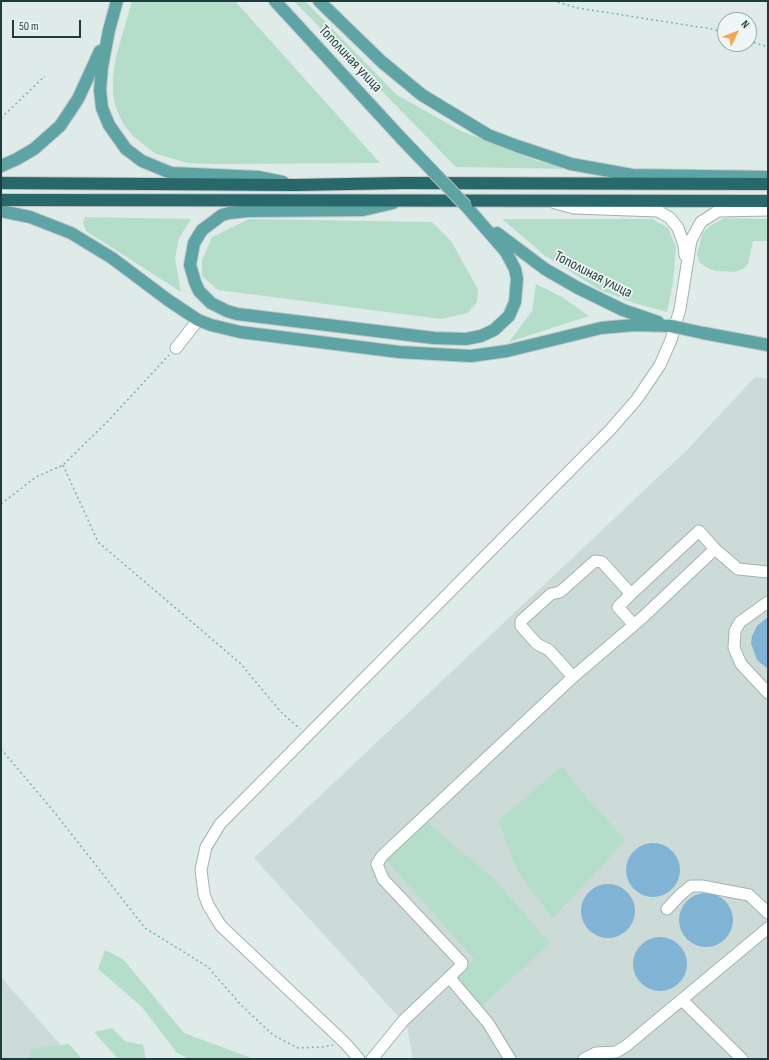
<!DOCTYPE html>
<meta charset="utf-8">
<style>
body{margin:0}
#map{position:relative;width:769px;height:1060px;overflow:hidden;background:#deebe8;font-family:"Sofia Sans Condensed",sans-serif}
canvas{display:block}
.frame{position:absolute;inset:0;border:2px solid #1e3c3b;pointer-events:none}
.north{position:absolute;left:717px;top:12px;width:40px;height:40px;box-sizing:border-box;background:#eef7f5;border:1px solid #9bacab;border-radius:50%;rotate:47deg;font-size:11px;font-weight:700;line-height:16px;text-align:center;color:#1e3c3b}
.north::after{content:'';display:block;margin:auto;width:14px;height:18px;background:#fca34b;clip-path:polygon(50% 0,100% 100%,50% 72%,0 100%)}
.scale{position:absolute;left:12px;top:20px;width:69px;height:18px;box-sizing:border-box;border:2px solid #1e3c3b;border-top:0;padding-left:5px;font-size:12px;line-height:14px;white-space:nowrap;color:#1e3c3b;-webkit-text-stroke:3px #eef7f5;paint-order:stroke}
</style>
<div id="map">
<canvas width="769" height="1060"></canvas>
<div class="frame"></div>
<div class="north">N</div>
<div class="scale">50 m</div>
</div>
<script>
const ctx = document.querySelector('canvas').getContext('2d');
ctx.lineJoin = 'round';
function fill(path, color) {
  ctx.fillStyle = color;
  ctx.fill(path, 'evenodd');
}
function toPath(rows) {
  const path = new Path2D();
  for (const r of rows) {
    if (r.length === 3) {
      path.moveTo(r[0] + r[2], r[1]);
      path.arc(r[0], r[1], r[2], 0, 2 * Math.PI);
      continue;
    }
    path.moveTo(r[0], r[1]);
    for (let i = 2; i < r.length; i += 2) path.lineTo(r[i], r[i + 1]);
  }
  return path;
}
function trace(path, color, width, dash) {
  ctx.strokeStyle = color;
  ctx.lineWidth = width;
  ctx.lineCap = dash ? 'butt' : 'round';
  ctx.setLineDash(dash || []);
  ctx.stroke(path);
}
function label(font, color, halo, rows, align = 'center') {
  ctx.font = font + ' "Sofia Sans Condensed",sans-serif';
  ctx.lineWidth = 3.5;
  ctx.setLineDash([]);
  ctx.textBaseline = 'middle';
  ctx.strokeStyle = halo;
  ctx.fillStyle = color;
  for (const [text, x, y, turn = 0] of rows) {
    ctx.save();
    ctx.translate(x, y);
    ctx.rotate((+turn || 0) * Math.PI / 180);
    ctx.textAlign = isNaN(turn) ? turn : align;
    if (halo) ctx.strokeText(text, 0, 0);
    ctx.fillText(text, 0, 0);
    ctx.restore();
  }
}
fill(toPath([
 [755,377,768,379,768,1059,413,1059,407,1026,254,858,687,450],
 [1,977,73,1059,1,1059]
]), '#ccdbd8');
fill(toPath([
 [132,1,235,1,380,163,211,164,188,163,156,154,134,137,124,125,116,108,113,95,113,76,116,57],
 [294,1,305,1,397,95,461,131,537,161,570,169,456,167],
 [85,217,191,219,179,238,175,258,181,292,86,231,83,222],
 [724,218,768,219,768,241,753,241,748,264,743,269,734,272,715,271,706,267,699,262,697,254,702,234,710,226],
 [249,219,432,222,451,241,478,289,477,302,468,313,441,319,218,290,202,276,202,260,212,237],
 [502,219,652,219,668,228,676,247,673,283,667,312,634,303,598,289,544,255],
 [536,284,562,297,589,316,509,342,532,311],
 [562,766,588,800,626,840,553,918,519,874,498,821],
 [427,822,494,879,550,943,482,1006,457,978,474,959,386,860],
 [105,950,123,959,184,1033,254,1059,190,1059,177,1053,142,1007,98,969],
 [112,1028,125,1041,143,1045,146,1059,118,1059,94,1032],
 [69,1044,82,1059,29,1059,32,1049]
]), '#b5deca');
fill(toPath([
 [768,617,768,669,757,660,751,643,752,636,757,626],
 [653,870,27],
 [608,911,27],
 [706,920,27],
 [660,964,27]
]), '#81b3d5');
const minor = toPath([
 [555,203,574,208,658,211,670,218,678,228,684,245,685,255],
 [176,348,198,320],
 [631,594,699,531,715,549],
 [768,602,740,622,735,631,734,648,741,664,768,693],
 [573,677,549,650,537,644,521,626,521,621,551,594,560,592,595,561,602,562,631,594,618,607,633,624],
 [667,909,680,895,691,886,702,886,749,895,768,913],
 [449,977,488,1023,510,1059],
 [682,1000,742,1059],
 [359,1059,345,1043,221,926,208,905,204,894,201,870,206,847,220,824,610,430,637,399,660,365,671,340,680,309,691,240,701,222,718,211,768,210],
 [372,1059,403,1021,461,966,462,963,383,879,377,864,382,856,573,677,642,618,715,549,738,569,768,572],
 [584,1059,596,1053,616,1052,626,1046,768,928]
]);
const major = toPath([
 [117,1,109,30,102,67,100,90,102,108,109,125,126,149,142,161,171,173,258,177,283,182],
 [275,1,401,138],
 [319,1,382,62,422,95,488,135,517,146,571,164,632,175,768,177],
 [1,166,17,159,34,149,60,126,78,99,100,51],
 [393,203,363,210,248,211,229,213,222,215,202,230,194,243,190,265,195,282,199,291,211,303,227,311,237,314,434,338,466,339,481,336,494,330,509,316,515,302,517,279,515,269,506,252,466,206],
 [1,211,30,217,71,233,112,258,168,300,198,320,211,325,240,332,399,352,471,356,507,351,601,328,634,325,671,326],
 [497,233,545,269,578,288,623,310,658,322],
 [703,333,768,345]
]);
const highway = toPath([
 [1,183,296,185,403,183,768,184],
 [1,200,768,201]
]);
trace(minor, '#a1b3b1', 13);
trace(major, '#c0c8c8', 14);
trace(highway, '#c0c8c8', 14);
trace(toPath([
 [553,1,578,8,712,29,725,33],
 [749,41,768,47],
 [1,118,45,76],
 [63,465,98,542,240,663,281,712,300,729],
 [1,504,36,477,63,465,109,420,169,355],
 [1,749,55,813,145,928,208,967,240,1004,273,1035,298,1048,322,1047,333,1045]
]), '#7cb1ae', 1.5, [2, 3]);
trace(minor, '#fff', 11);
trace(major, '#5fa4a4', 12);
trace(highway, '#28676a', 12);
const majorBridge = toPath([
 [401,138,466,206],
 [671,326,703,333]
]);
trace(majorBridge, '#c0c8c8', 14, []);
trace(majorBridge, '#5fa4a4', 12);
label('15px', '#1e3c3b', '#eef7f5', [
 ["Тополиная улица",350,59,47],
 ["Тополиная улица",593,275,27]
]);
</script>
